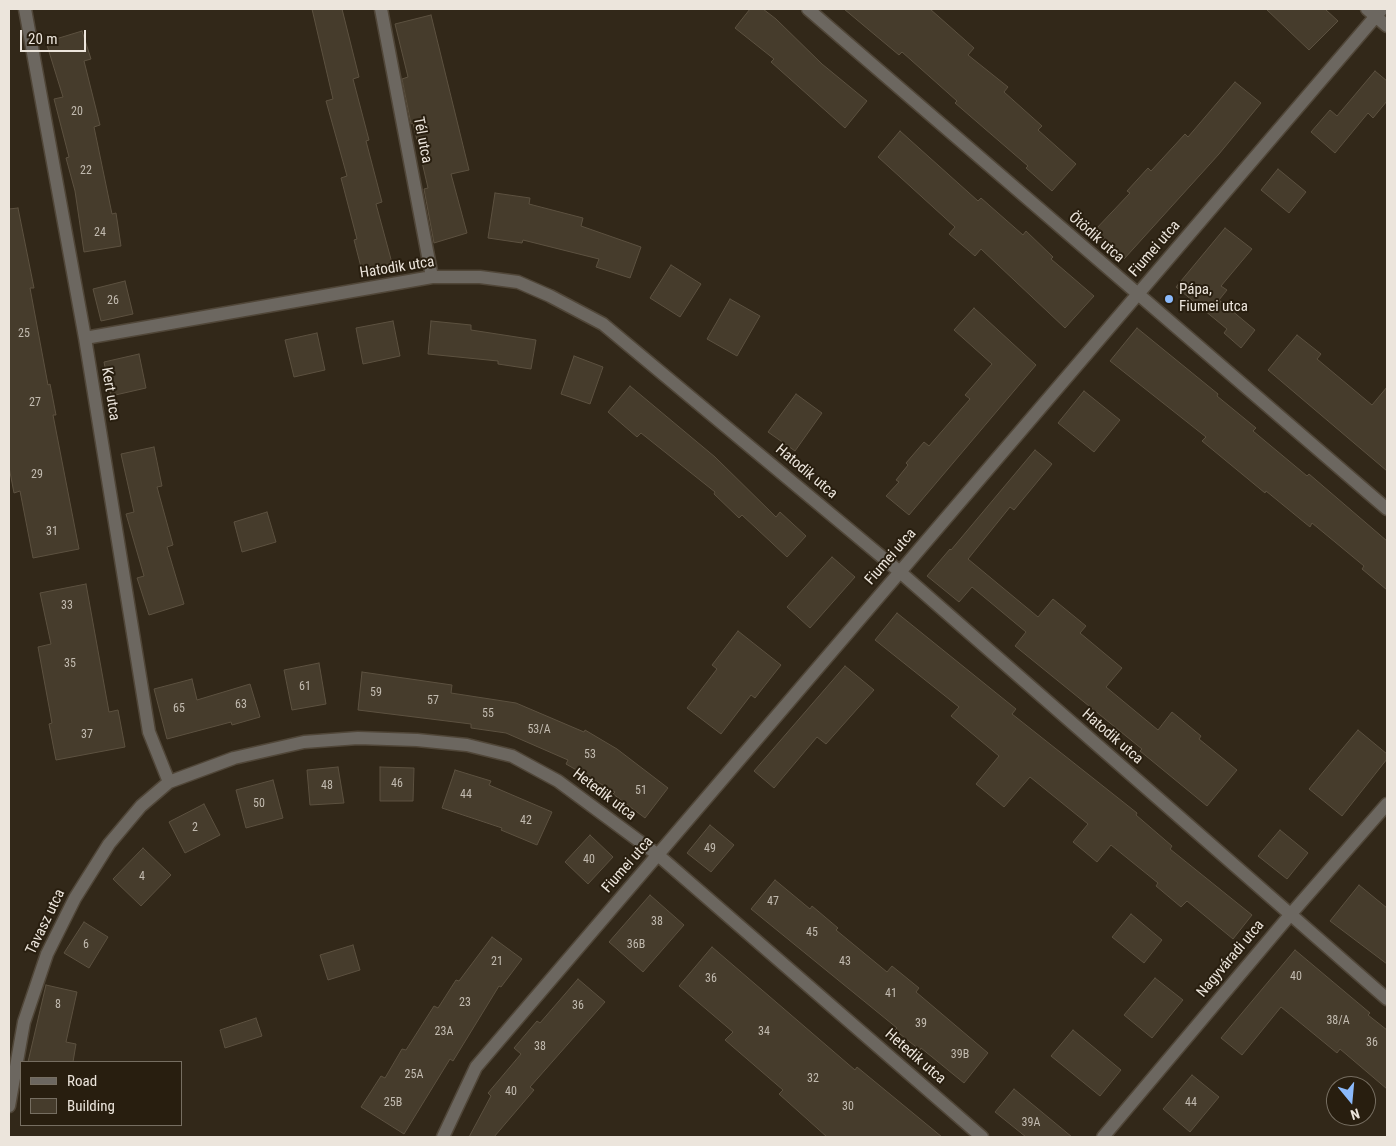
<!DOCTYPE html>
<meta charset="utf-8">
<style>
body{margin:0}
#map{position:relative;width:1396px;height:1146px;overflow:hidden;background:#322819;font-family:"Roboto Condensed",sans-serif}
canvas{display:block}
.frame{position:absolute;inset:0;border:10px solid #ece5dc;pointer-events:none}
.legend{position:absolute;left:20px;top:1061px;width:162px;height:65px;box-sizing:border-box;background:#281e0f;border:1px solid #766e61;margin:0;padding:6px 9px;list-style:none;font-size:15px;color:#ece5dc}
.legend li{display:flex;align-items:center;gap:10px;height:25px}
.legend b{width:25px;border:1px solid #766e61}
.north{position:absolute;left:1326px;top:1076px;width:50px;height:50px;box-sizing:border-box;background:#281e0f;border:1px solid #766e61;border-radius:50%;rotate:163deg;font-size:14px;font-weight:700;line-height:20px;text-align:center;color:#ece5dc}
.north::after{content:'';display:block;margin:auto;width:18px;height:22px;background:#8bbafc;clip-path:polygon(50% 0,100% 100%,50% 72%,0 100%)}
.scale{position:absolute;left:20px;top:30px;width:66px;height:22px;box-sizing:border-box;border:2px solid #ece5dc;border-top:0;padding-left:6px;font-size:15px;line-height:18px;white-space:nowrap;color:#ece5dc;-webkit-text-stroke:4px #281e0f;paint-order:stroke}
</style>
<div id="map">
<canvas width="1396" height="1146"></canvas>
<div class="frame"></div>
<ul class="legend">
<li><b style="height:6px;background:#6c6760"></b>Road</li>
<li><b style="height:14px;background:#463c2c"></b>Building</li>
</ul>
<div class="north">N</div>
<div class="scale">20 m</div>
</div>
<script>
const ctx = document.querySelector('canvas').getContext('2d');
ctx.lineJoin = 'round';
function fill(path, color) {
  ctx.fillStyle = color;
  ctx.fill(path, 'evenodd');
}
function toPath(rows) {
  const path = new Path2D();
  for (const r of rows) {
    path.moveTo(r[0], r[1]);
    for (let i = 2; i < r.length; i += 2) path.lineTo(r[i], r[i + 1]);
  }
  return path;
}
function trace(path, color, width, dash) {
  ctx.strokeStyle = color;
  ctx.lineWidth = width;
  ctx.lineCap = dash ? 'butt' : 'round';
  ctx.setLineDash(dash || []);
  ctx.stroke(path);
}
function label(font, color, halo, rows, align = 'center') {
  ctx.font = font + ' "Roboto Condensed",sans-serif';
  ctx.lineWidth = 4;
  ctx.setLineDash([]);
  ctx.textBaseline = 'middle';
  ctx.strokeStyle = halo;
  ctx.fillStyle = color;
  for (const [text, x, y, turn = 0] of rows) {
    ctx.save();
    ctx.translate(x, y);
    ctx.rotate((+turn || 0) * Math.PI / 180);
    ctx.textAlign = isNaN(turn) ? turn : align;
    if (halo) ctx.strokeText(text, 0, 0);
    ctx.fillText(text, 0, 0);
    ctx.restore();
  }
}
const building = toPath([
 [312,9,342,9,359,77,353,79,369,140,366,141,382,202,376,204,392,263,362,271,354,240,357,239,341,178,347,176,326,101,333,99,312,9],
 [750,9,763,9,776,19,822,64,867,101,845,128,771,62,774,59,735,28,750,9],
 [844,9,930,9,974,48,968,55,1008,87,1004,92,1042,126,1038,130,1076,164,1052,191,1026,168,1028,166,955,103,957,101,902,52,899,55,844,9],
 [1266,9,1325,9,1338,21,1309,50,1266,9],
 [431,15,469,170,451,174,467,233,434,243,424,189,428,188,413,123,411,124,402,79,408,77,395,24,431,15],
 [82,31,91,59,84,61,100,125,94,127,112,214,116,213,121,246,84,252,75,191,66,158,69,157,54,99,63,97,46,42,82,31],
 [1375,71,1387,81,1387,101,1373,118,1368,113,1335,153,1311,132,1330,110,1337,116,1375,71],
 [1235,82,1261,103,1219,154,1124,259,1094,231,1130,193,1127,191,1148,168,1151,171,1185,134,1188,137,1235,82],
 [900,131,978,201,981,198,1023,235,1026,231,1053,257,1051,259,1094,296,1065,328,981,249,975,256,949,234,955,227,878,157,900,131],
 [1278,169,1306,192,1289,213,1261,190,1278,169],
 [495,193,530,198,529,204,583,218,581,226,641,247,630,278,596,267,599,259,523,240,522,243,488,238,495,193],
 [18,208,34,288,30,288,48,385,50,384,56,415,53,415,79,549,33,558,20,491,14,493,9,467,9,209,18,208],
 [1225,228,1252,249,1221,286,1227,290,1219,300,1255,330,1241,348,1224,333,1227,329,1176,287,1225,228],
 [671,265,701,284,680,317,650,298,671,265],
 [125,281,133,314,101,321,93,289,125,281],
 [730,299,760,316,737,356,707,339,730,299],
 [974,308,1036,365,909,515,886,496,899,482,896,480,908,465,906,463,924,442,929,446,970,399,965,395,992,364,954,330,974,308],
 [393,321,400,356,363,364,356,328,393,321],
 [431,321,471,325,471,330,536,340,531,369,498,364,498,361,428,354,431,321],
 [1137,328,1218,394,1217,396,1256,428,1253,431,1307,476,1309,474,1387,541,1387,590,1362,569,1364,566,1312,523,1310,527,1266,491,1265,493,1202,441,1206,437,1110,361,1137,328],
 [317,333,325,370,294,377,285,340,317,333],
 [1297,335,1321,354,1317,359,1372,405,1387,387,1387,471,1268,370,1297,335],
 [139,354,146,388,111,396,104,362,139,354],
 [574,356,603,367,590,404,561,394,574,356],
 [630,386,715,457,776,517,780,512,806,536,787,557,742,515,739,518,714,494,715,492,641,433,637,437,608,412,630,386],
 [1084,391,1120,420,1094,452,1058,423,1084,391],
 [796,394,822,413,795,451,768,432,796,394],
 [154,447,162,486,157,487,173,545,167,547,184,604,149,615,137,578,144,576,126,514,134,512,121,454,154,447],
 [1035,450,1052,464,1014,510,1010,507,968,559,1038,617,1053,599,1086,626,1080,633,1122,668,1106,687,1158,730,1172,712,1201,736,1199,739,1237,770,1207,806,1140,751,1142,749,1015,646,1026,632,972,587,959,602,927,576,950,549,951,550,1035,450],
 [267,512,276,542,242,552,234,522,267,512],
 [832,557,855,577,810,628,787,607,832,557],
 [86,584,109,712,118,710,125,747,56,760,49,724,52,723,38,647,51,644,40,593,86,584],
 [897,613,1016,709,1012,714,1137,813,1136,815,1172,846,1170,849,1252,915,1233,939,1187,901,1181,907,1156,886,1158,883,1111,845,1097,862,1073,842,1088,824,1030,777,1004,807,976,784,999,756,951,716,959,707,875,640,897,613],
 [738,631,781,665,755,698,751,695,721,734,687,708,717,669,712,665,738,631],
 [319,663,326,704,292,710,284,670,319,663],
 [845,666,874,690,826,744,817,737,774,788,754,771,845,666],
 [362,672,452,685,451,693,516,703,584,732,585,730,617,749,668,788,645,818,613,794,615,792,566,764,568,760,506,733,471,728,471,724,358,710,362,672],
 [192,679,197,700,250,684,260,717,232,725,231,722,167,739,154,689,192,679],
 [1358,730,1387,754,1387,759,1342,816,1309,789,1358,730],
 [338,767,344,803,310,805,307,770,338,767],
 [380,767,414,768,413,801,380,801,380,767],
 [455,770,491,781,489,785,552,812,537,845,501,830,502,828,442,808,455,770],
 [273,780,283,818,246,828,236,790,273,780],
 [204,804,220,835,185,853,169,822,204,804],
 [710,825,734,845,711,872,687,853,710,825],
 [1280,830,1308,853,1287,879,1258,856,1280,830],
 [590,835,613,857,588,884,565,862,590,835],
 [143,848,171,875,141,906,113,879,143,848],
 [775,880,810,909,812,906,838,928,836,930,887,972,892,966,919,988,916,992,988,1053,964,1083,921,1048,920,1050,895,1030,897,1028,751,909,775,880],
 [1359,885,1387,908,1387,964,1330,921,1359,885],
 [650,895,684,925,643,972,609,942,650,895],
 [1131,914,1162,940,1144,963,1112,937,1131,914],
 [84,922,108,937,89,968,64,953,84,922],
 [492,937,522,959,501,987,499,986,453,1061,450,1059,404,1134,361,1107,381,1076,385,1078,402,1049,406,1050,434,1006,438,1008,456,980,459,981,492,937],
 [353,945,360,970,328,980,320,955,353,945],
 [712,947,855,1070,857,1067,942,1137,827,1137,779,1094,783,1090,725,1040,733,1032,679,986,712,947],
 [1295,950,1370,1013,1368,1015,1387,1030,1387,1089,1340,1049,1337,1053,1281,1007,1242,1055,1221,1038,1295,950],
 [1155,978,1183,1000,1152,1038,1124,1015,1155,978],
 [578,979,605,1002,530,1087,534,1090,494,1137,469,1137,491,1096,488,1093,521,1054,514,1048,537,1021,540,1023,578,979],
 [46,985,77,992,66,1042,76,1044,73,1062,28,1062,46,985],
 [256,1018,262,1036,225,1048,220,1030,256,1018],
 [1073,1030,1121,1070,1100,1096,1051,1056,1073,1030],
 [1192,1075,1219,1097,1190,1132,1163,1109,1192,1075],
 [1014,1089,1072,1137,1026,1137,995,1112,1014,1089]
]);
fill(building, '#463c2c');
trace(building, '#5c5140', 1);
const minor = toPath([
 [25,9,85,338,149,732,169,782],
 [381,9,432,277],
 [808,9,1387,509],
 [1367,9,1387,26],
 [85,338,432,277,480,277,518,282,550,296,603,324,900,572,1387,999],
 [9,1106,24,1022,47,954,75,898,109,844,141,806,169,782,234,758,304,742,358,738,417,740,467,745,512,756,558,781,658,855,982,1137],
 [443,1137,476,1067,1382,9],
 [1103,1137,1290,915,1387,804]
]);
trace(minor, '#504638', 15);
trace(minor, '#6c6760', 12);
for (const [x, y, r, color] of [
 [1169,299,5,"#8bbafc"]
]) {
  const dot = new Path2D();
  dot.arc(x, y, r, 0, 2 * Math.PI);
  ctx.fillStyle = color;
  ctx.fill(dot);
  trace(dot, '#281e0f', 2);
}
label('12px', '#c2bbb0', null, [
 ["20",77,112],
 ["22",86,171],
 ["24",100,233],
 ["26",113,301],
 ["25",24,334],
 ["27",35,403],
 ["29",37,475],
 ["31",52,532],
 ["33",67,606],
 ["35",70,664],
 ["61",305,687],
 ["59",376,693],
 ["57",433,701],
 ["63",241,705],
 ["65",179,709],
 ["55",488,714],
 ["53/A",539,730],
 ["37",87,735],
 ["53",590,755],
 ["46",397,784],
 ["48",327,786],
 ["51",641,791],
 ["44",466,795],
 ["50",259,804],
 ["42",526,821],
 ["2",195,828],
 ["49",710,849],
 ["40",589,860],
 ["4",142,877],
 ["47",773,902],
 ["38",657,922],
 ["45",812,933],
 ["6",86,945],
 ["36B",636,945],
 ["21",497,962],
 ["43",845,962],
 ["40",1296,977],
 ["36",711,979],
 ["41",891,994],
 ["23",465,1003],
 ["8",58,1005],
 ["36",578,1006],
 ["38/A",1338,1021],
 ["39",921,1024],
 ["23A",444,1032],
 ["34",764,1032],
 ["36",1372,1043],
 ["38",540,1047],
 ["39B",960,1055],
 ["25A",414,1075],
 ["32",813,1079],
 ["40",511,1092],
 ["25B",393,1103],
 ["44",1191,1103],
 ["30",848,1107],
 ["39A",1031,1123]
]);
label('15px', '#ece5dc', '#281e0f', [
 ["Tél utca",422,140,79],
 ["Ötödik utca",1096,238,41],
 ["Fiumei utca",1155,249,-49],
 ["Hatodik utca",397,268,-9],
 ["Kert utca",110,394,81],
 ["Hatodik utca",806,472,40],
 ["Fiumei utca",891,557,-49],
 ["Hatodik utca",1112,737,41],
 ["Hetedik utca",604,795,37],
 ["Fiumei utca",628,865,-49],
 ["Tavasz utca",46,922,-64],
 ["Nagyváradi utca",1231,959,-50],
 ["Hetedik utca",915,1057,41]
]);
label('15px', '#ece5dc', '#281e0f', [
 ["Pápa,",1179,290],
 ["Fiumei utca",1179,307]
], 'left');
</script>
